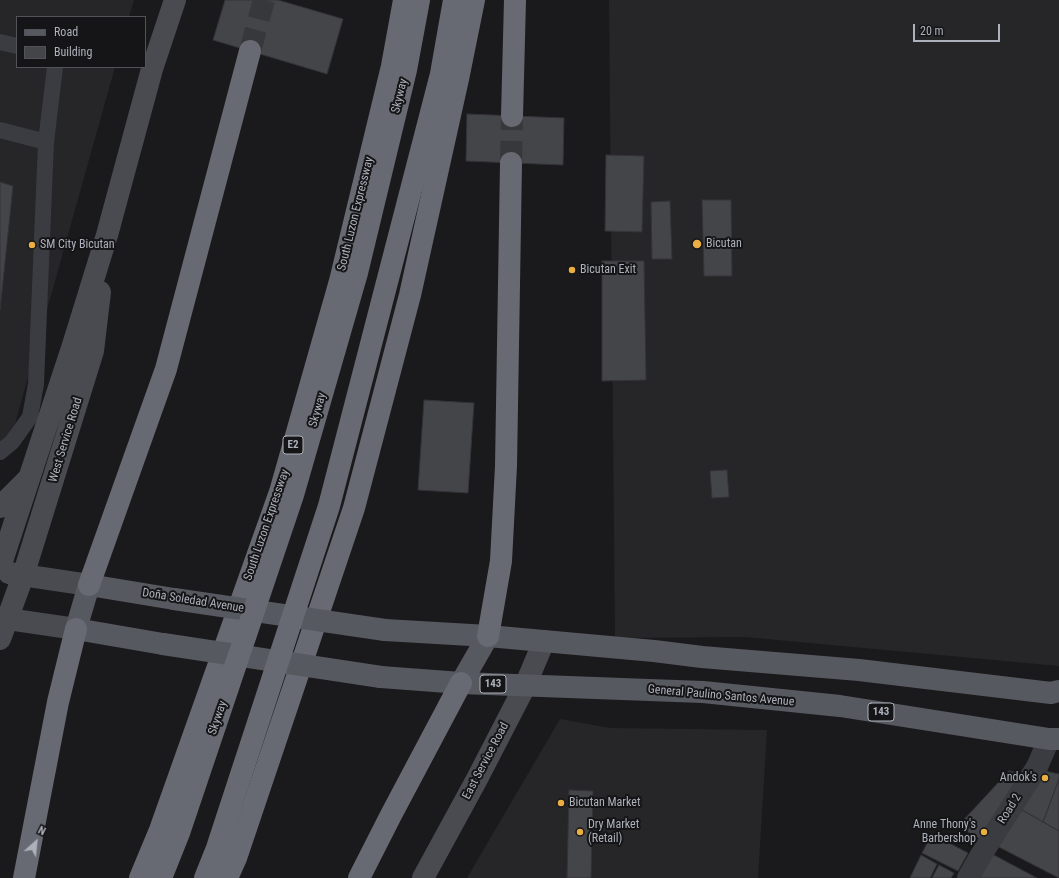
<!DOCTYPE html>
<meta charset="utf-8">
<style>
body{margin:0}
#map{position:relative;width:1059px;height:878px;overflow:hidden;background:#1a1a1c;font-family:"Roboto Condensed",sans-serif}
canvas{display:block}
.legend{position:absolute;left:16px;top:16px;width:130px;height:52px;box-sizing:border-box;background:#151517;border:1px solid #525359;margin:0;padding:5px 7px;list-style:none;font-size:12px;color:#adb1bb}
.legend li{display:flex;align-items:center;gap:8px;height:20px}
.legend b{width:20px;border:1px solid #525359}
.north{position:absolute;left:16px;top:822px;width:40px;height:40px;-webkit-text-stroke:3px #151517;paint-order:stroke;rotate:27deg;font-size:11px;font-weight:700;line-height:16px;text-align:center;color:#adb1bb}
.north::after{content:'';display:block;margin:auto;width:14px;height:18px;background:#adb1bb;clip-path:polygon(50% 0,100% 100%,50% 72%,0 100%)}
.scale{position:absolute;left:913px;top:24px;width:87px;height:18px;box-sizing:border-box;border:2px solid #adb1bb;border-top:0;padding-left:5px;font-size:12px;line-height:14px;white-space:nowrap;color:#adb1bb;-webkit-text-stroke:3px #151517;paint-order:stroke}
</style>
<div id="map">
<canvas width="1059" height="878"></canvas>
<ul class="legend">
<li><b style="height:5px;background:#575960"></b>Road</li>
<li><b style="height:11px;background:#444549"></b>Building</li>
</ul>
<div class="north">N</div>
<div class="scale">20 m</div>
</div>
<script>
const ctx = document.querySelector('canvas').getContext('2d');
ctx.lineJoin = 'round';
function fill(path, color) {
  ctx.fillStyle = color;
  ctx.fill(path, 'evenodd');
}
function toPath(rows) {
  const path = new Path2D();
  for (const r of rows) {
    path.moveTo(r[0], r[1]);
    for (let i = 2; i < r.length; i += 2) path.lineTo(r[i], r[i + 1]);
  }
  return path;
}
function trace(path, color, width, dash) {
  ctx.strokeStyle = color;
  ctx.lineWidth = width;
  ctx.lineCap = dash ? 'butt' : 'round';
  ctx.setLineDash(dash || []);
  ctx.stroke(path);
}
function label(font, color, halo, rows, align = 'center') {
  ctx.font = font + ' "Roboto Condensed",sans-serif';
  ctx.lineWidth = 4;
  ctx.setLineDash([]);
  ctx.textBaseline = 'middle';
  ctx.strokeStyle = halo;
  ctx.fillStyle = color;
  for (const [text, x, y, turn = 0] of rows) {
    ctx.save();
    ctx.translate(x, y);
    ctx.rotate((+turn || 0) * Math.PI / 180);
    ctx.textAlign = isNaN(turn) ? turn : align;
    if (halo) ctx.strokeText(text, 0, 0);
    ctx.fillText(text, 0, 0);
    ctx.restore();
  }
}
fill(toPath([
 [0,0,134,0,129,17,17,17,17,67,115,67,15,424,0,447],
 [609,0,1059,0,1059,666,745,637,615,638],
 [560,719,610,728,767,730,758,878,467,878]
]), '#262629');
const building = toPath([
 [225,0,278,0,343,19,327,74,213,40,225,0],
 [467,114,564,118,563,165,466,161,467,114],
 [606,155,644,156,642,232,605,231,606,155],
 [0,182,13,186,0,310,0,182],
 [702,200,731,200,732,276,704,276,702,200],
 [670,201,672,259,652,259,651,202,670,201],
 [602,261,644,261,646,380,602,381,602,261],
 [424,400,474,403,468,493,418,490,424,400],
 [727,470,729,497,712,498,710,471,727,470],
 [1040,770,1059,774,1059,779,1043,822,1017,807,1040,770],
 [1009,771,1027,775,985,842,958,826,1009,771],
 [1059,779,1059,831,1043,822,1059,779],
 [569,790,593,791,591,878,567,878,569,790],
 [1017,807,1059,831,1059,878,995,845,1017,807],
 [932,834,968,853,958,871,922,853,932,834],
 [992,854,1037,878,980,878,992,854],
 [921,855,937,864,930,878,910,878,921,855],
 [939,865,954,873,951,878,932,878,939,865]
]);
fill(building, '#444549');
trace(building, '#343438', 1);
trace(toPath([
 [250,51,264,0],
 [511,163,512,116]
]), '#37383c', 22, [22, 11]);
trace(toPath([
 [0,42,17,46],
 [0,130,46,142,36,384,30,417,12,442,0,452],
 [46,142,55,67]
]), '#3b3c41', 16);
trace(toPath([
 [968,878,981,855,1037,767,1049,739]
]), '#3b3c41', 22);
trace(toPath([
 [0,507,27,480],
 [0,567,73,345,107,235,152,69,175,0],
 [9,573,89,585],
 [0,618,76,629],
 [0,639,23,576,93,351,100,292],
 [423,878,477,779,525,686,544,641]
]), '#494b51', 22);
trace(toPath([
 [385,630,488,636,654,651,702,657,859,670,1051,693,1059,691],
 [163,644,76,629,89,585,174,599],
 [381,677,461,683,703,692,840,706,1049,739,1059,739],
 [461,683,488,636]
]), '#575960', 22);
trace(toPath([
 [512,116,515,0],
 [89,585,166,369,250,51],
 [488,636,501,561,506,466,511,163],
 [24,878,58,702,76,629],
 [140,878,160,830,280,492,340,281,392,66,404,0],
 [227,878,236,858,354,508,410,295,458,79,474,0],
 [359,878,391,815,461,683]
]), '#676a72', 22);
trace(toPath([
 [174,599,385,630],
 [163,644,381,677]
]), '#575960', 22);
trace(toPath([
 [161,878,179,833,293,495,357,273,406,70,419,0],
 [205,878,217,848,329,506,441,74,454,0]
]), '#676a72', 22);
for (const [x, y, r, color] of [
 [697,244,5,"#ebae42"],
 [32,245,4,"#ebae42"],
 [572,270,4,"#ebae42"],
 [1045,778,4,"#ebae42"],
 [561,803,4,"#ebae42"],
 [580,832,4,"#ebae42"],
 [984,832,4,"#ebae42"]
]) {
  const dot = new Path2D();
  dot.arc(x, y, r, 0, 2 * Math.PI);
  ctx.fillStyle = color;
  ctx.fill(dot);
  trace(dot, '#151517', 1.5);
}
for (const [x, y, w] of [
 [293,445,20],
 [493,684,26],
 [881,712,26]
]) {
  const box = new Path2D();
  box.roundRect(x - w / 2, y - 9, w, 18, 3);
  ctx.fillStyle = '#151517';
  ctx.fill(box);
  trace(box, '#adb1bb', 1);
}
label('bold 11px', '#adb1bb', null, [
 ["E2",293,445],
 ["143",493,684],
 ["143",881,712]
]);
label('12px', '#adb1bb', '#151517', [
 ["Skyway",400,96,-76],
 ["South Luzon Expressway",356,214,-76],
 ["Skyway",318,410,-74],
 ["West Service Road",66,440,-73],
 ["South Luzon Expressway",267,525,-71],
 ["Doña Soledad Avenue",193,601,9],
 ["General Paulino Santos Avenue",721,696,5],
 ["Skyway",218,718,-71],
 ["East Service Road",486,761,-62],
 ["Road 2",1010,809,-58]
]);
label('12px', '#adb1bb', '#151517', [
 ["Bicutan",706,244],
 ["SM City Bicutan",40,245],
 ["Bicutan Exit",580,270],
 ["Andok's",1037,778,"right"],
 ["Bicutan Market",569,803],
 ["Dry Market",588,825],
 ["(Retail)",588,839],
 ["Anne Thony's",976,825,"right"],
 ["Barbershop",976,839,"right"]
], 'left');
</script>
